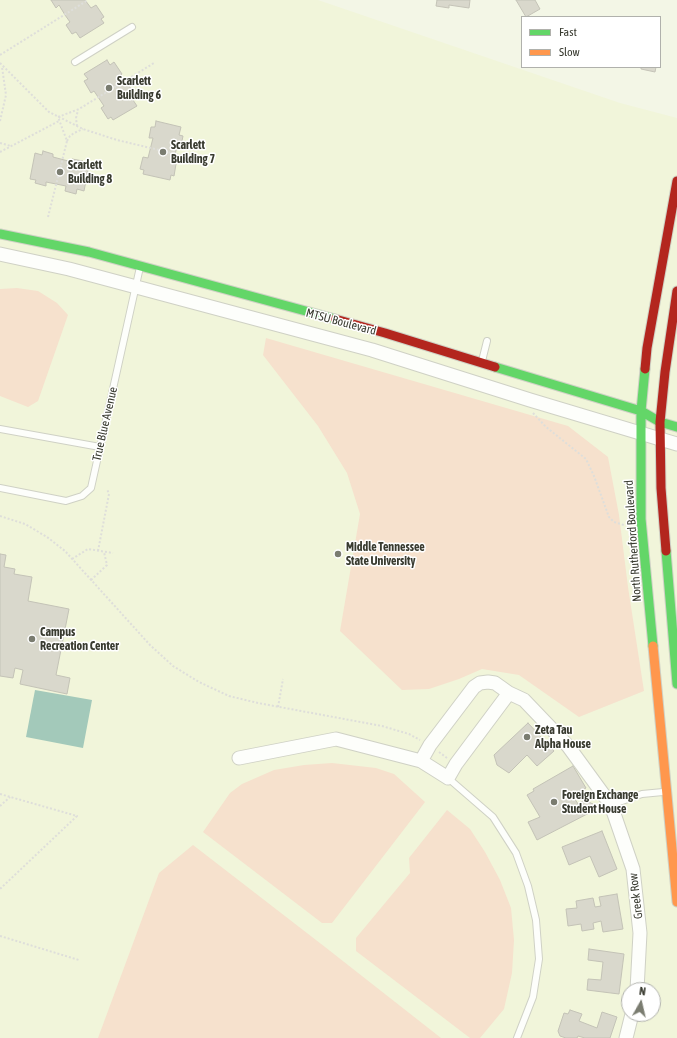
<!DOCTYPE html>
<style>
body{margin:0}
#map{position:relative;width:677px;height:1038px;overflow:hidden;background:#f3f6e6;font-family:"Asap Condensed",sans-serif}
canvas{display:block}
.legend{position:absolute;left:521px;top:16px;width:140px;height:52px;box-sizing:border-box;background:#fff;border:1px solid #b0b1ac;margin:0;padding:5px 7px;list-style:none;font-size:12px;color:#393b30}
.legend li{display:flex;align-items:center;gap:8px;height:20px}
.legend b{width:20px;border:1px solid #b0b1ac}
.north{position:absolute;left:621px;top:982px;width:40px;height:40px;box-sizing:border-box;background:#fff;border:1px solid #b0b1ac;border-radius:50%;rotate:8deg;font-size:11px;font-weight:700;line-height:16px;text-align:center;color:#393b30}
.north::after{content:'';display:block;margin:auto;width:14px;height:18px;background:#7a7c70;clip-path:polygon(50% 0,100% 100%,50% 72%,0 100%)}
</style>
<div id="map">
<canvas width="677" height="1038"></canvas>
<ul class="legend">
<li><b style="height:5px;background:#63d668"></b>Fast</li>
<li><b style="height:5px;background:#ff974d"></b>Slow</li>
</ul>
<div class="north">N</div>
</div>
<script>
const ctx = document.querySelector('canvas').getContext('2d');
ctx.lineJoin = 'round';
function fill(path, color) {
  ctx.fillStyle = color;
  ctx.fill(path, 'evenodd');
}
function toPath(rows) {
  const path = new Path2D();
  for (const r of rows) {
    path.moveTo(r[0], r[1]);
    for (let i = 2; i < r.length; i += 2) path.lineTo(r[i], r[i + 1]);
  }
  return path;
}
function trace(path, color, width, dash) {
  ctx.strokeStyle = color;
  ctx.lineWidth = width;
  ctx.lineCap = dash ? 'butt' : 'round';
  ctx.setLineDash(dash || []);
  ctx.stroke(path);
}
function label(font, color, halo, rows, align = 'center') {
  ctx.font = font + ' "Asap Condensed",sans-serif';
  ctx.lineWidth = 3;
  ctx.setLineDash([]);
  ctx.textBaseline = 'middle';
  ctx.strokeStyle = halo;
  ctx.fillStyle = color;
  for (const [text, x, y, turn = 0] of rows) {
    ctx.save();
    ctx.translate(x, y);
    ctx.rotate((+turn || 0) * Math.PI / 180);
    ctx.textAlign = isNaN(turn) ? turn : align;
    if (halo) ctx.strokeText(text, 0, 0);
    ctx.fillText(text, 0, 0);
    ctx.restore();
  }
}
fill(toPath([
 [0,0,318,0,620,103,677,118,677,1038,0,1038],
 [629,990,653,990,653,1014,629,1014]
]), '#f1f5da');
fill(toPath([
 [17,288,38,291,57,303,68,315,38,401,28,407,0,396,0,289],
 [266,338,568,426,608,457,619,515,628,587,644,691,579,717,519,675,482,669,459,679,429,689,402,690,340,631,360,514,347,473,318,426,263,355],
 [332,763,376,768,394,774,425,802,332,923,322,923,203,832,230,793,242,784,274,770,304,765],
 [447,810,470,829,485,852,500,880,511,908,514,940,512,973,504,1009,480,1038,470,1038,356,951,356,938,410,873,409,858],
 [193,845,325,947,441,1038,98,1038,159,873]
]), '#f6e1cd');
fill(toPath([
 [35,690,92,700,83,748,26,737]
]), '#a3c9ba');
const building = toPath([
 [51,0,85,0,91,8,96,5,104,17,101,19,104,23,80,38,76,32,72,34,66,25,70,22,65,15,59,5,56,8,51,0],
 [437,0,470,0,469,8,449,5,449,8,436,6,437,0],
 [516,0,535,0,540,9,526,17,516,0],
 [107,60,110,65,114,62,122,74,119,76,125,86,128,84,136,98,133,100,137,106,113,120,111,117,108,119,101,108,104,106,94,91,91,93,84,81,88,79,84,74,107,60],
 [641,67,656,67,655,72,641,69,641,67],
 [156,121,181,127,179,135,183,136,181,146,177,146,173,164,176,164,174,176,171,175,170,180,143,174,144,170,140,169,143,157,148,158,153,138,149,138,151,127,155,127,156,121],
 [43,151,53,154,53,157,72,162,72,159,83,161,82,164,89,165,84,191,77,189,76,194,65,191,66,186,46,182,46,186,35,183,36,180,30,179,35,153,42,155,43,151],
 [0,554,6,555,4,567,15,569,14,574,32,577,28,601,69,609,56,675,70,678,67,694,20,684,23,670,15,668,13,678,0,676,0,554],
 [528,723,554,751,537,766,527,755,509,773,497,765,494,755,528,723],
 [573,766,586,788,573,796,578,804,584,800,593,804,591,812,537,840,528,822,540,817,527,795,534,791,533,789,573,766],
 [602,831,617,869,599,877,590,856,569,865,562,847,602,831],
 [617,894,623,929,603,932,601,921,593,923,594,929,582,931,581,924,568,926,566,909,577,908,576,901,593,898,595,907,601,906,599,897,617,894],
 [589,949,624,954,619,994,587,990,588,979,601,980,603,962,588,960,589,949],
 [570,1010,582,1014,579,1021,597,1028,602,1012,617,1017,610,1038,585,1038,578,1036,577,1038,566,1038,560,1036,558,1031,564,1013,568,1014,570,1010]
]);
fill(building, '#d9d8cc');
trace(building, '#c4c3b7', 1);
const lane = toPath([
 [75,62,132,27],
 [482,361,487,341],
 [0,429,100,447],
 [0,488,66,501,82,496,91,488,140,267],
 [448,778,493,817,516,853,528,886,536,920,539,959,533,997,517,1038],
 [611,805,642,794,663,792]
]);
const street = toPath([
 [0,254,69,269,372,350,530,400,677,444],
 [509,693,456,764,448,778,421,761,430,745,474,687,480,683,488,682,495,683,509,693,524,700,568,746,611,805,633,869,640,933,637,990],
 [239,758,336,739,421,761],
 [626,1038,632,1014]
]);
const fast = toPath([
 [0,234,89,252,335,319],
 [495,367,641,411,660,422,677,427],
 [645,369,641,411,641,519,653,646],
 [666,551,677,684]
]);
const slow = toPath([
 [653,646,677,902]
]);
const jam = toPath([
 [335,319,385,333,495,367],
 [645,369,647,348,677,181],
 [666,551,661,488,660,422,665,372,677,291]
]);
trace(lane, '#cfd1c5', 8);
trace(street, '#cfd1c5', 15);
trace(fast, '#cfd1c5', 11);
trace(slow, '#cfd1c5', 11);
trace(jam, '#cfd1c5', 11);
trace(toPath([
 [0,55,88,0],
 [0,63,49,112,83,129,117,140,201,160],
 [0,121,6,95,2,67],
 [77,126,76,118,78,110],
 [67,141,70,136,74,133,83,129],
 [0,143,11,146],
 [0,152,59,121],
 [48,217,67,141,58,117,79,109,154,63],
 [533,413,546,427,586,459,594,476,609,517,614,522,624,525],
 [0,516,25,524,47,537,65,551,150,645,173,666,199,682,229,696,258,703,382,726,409,734,420,740],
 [98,551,109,494,107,489],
 [72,559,88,549,113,553],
 [91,580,107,565,104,552],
 [278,707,283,679],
 [439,752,447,758],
 [0,794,77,816,0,889],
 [0,806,10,797],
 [0,936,79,960]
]), '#dededa', 2, [2, 2]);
trace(lane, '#fdfefb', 6);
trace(street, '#fdfefb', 13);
trace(fast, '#63d668', 9);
trace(slow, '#ff974d', 9);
trace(jam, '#b3261e', 9);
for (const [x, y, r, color] of [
 [109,88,4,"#7a7c70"],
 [163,152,4,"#7a7c70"],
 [60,172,4,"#7a7c70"],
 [338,554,4,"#7a7c70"],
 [32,639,4,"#7a7c70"],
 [527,737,4,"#7a7c70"],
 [554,802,4,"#7a7c70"]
]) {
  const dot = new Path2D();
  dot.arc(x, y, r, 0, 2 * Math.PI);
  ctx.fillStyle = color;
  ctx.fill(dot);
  trace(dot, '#fff', 1.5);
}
label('bold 12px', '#393b30', '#fff', [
 ["Scarlett",117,81],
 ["Building 6",117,95],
 ["Scarlett",171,145],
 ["Building 7",171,159],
 ["Scarlett",68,165],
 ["Building 8",68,179],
 ["Middle Tennessee",346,547],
 ["State University",346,561],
 ["Campus",40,632],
 ["Recreation Center",40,646],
 ["Zeta Tau",535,730],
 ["Alpha House",535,744],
 ["Foreign Exchange",562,795],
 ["Student House",562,809]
], 'left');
label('12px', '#393b30', '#fff', [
 ["MTSU Boulevard",341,322,15],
 ["True Blue Avenue",105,424,-77],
 ["North Rutherford Boulevard",633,541,-94],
 ["Greek Row",636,896,-97]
]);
</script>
